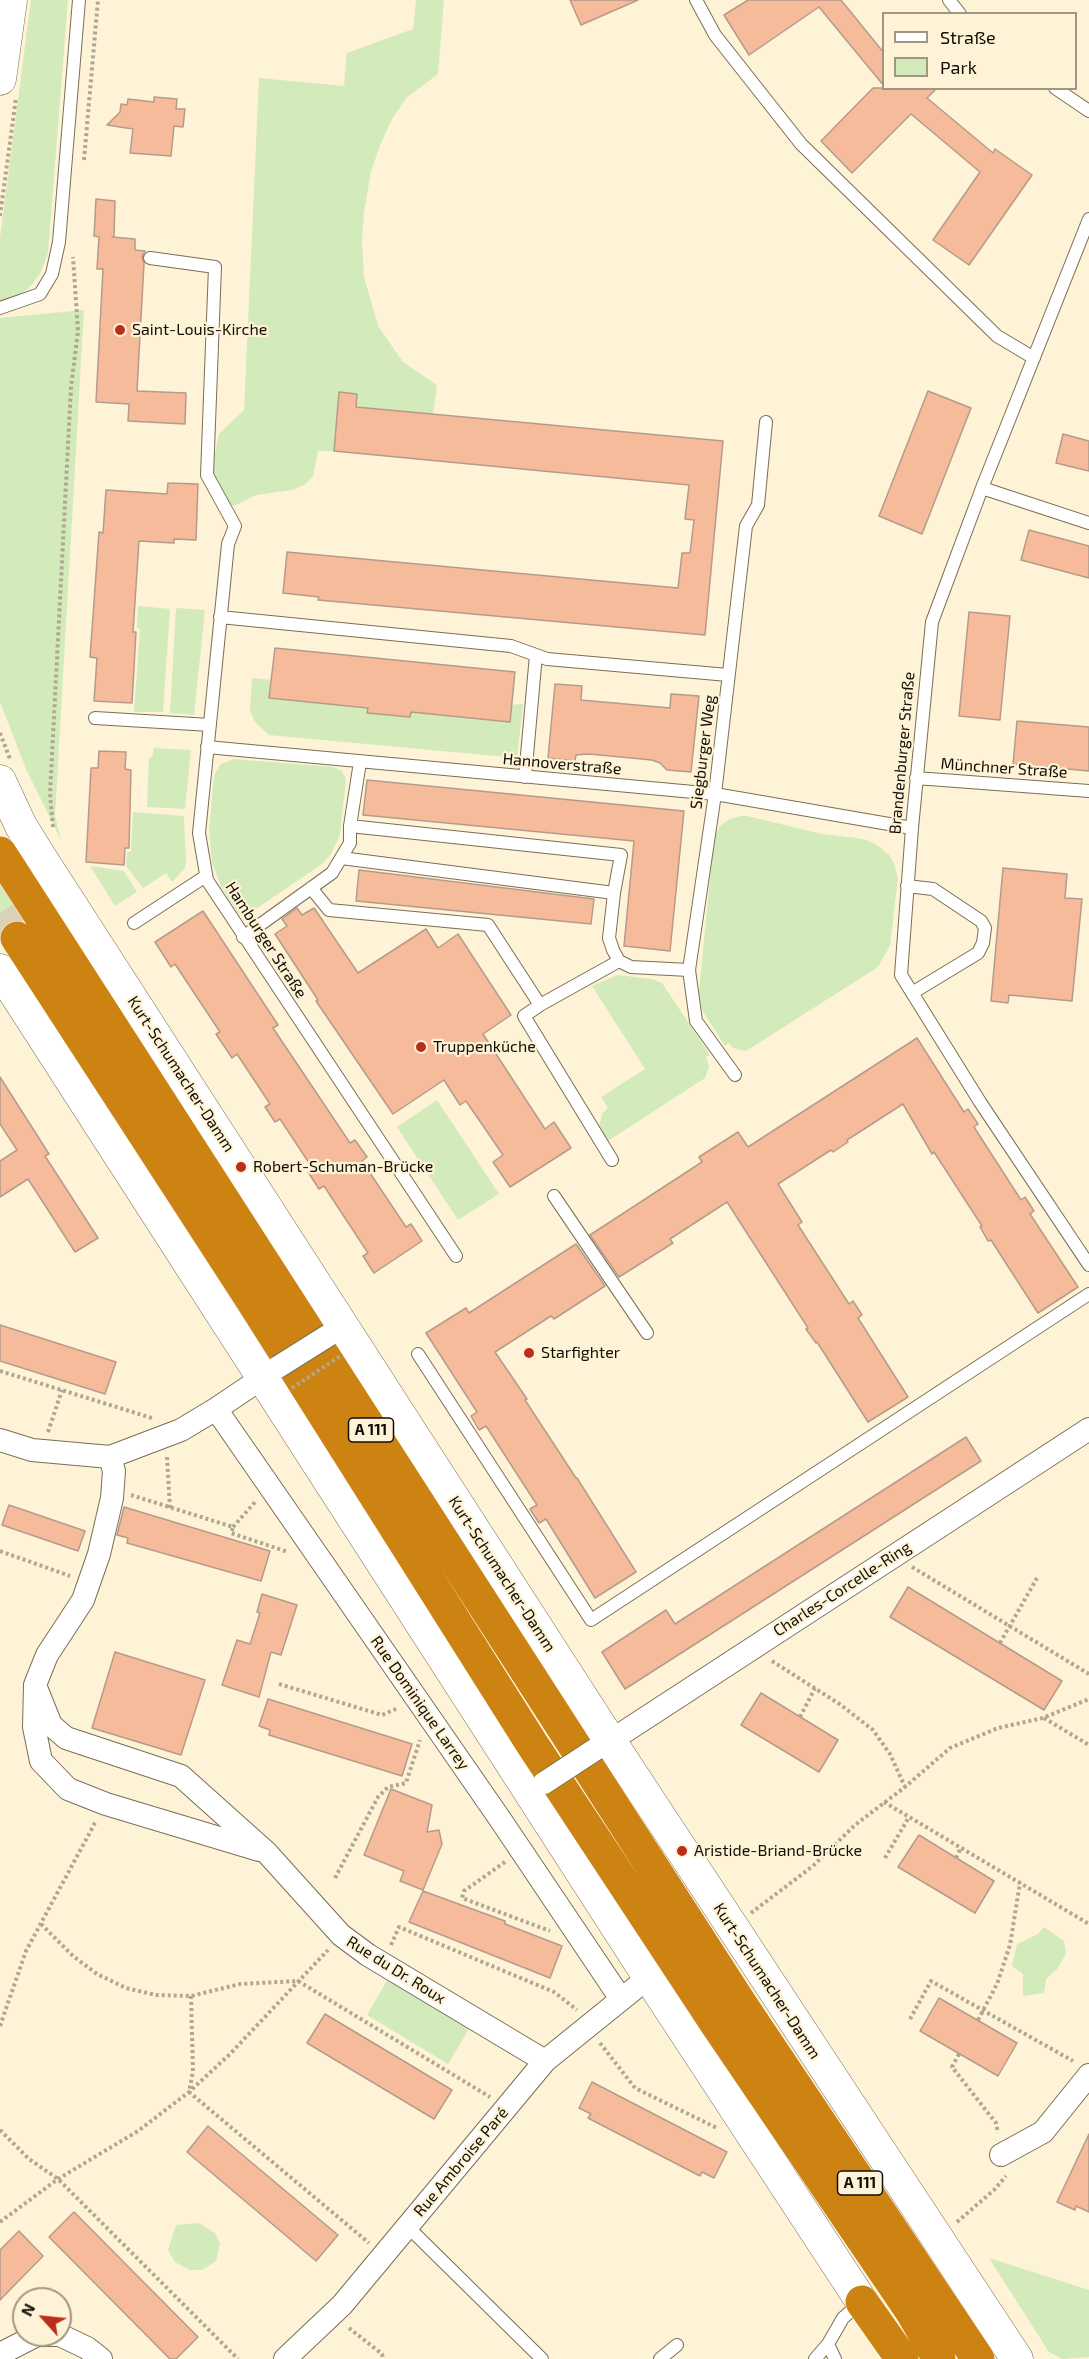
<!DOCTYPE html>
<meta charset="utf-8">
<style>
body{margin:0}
#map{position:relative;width:1089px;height:2359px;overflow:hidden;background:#fef3d6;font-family:"Exo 2",sans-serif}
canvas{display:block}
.legend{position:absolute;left:882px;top:12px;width:195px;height:78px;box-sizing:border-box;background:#fef3d6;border:2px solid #a09782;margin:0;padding:8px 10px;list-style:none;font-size:18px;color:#120e05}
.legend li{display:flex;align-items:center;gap:12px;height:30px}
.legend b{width:30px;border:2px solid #a09782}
.north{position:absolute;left:12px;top:2287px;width:60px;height:60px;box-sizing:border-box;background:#fef3d6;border:2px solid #a09782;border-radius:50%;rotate:297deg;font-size:16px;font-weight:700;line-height:24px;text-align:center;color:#120e05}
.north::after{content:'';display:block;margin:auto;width:21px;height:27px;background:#ba2e1b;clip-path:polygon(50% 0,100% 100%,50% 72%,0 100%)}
</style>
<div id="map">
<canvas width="1089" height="2359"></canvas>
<ul class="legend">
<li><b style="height:8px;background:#fff"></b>Straße</li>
<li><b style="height:16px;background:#d3eabb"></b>Park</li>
</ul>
<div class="north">N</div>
</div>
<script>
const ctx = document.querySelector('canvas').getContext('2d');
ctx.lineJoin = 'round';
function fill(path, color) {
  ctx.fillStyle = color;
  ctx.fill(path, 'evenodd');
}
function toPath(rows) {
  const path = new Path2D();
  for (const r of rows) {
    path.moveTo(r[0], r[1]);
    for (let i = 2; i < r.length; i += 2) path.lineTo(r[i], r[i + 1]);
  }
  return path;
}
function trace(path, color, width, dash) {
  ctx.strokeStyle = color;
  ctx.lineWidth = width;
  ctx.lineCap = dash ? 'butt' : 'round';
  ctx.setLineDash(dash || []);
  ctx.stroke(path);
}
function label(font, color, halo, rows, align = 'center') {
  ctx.font = font + ' "Exo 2",sans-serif';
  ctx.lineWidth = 4.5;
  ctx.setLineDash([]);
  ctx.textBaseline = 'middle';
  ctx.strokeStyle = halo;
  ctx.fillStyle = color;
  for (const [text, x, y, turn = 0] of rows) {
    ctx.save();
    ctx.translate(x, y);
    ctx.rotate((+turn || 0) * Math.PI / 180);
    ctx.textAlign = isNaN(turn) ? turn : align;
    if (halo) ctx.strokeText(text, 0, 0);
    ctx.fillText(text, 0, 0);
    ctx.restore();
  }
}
fill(toPath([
 [31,0,68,0,48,253,40,274,28,289,19,295,0,301,0,238],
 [416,0,444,0,438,74,406,98,391,121,381,143,371,171,364,212,362,241,364,277,378,326,403,362,437,385,433,414,356,407,340,392,334,451,318,451,313,476,304,485,292,490,256,495,234,506,228,503,210,476,219,434,244,410,259,78,344,86,347,53,413,29],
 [84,310,55,816,61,840,26,769,0,702,0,318],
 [138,606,170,609,163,712,134,712,140,629,137,628],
 [176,608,205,610,194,715,170,713],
 [252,678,271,680,269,698,368,708,368,713,410,717,411,712,523,704,517,758,269,735,255,722,250,711],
 [154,748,191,750,185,809,147,807,149,757,152,757],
 [234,759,333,767,342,771,346,780,340,835,330,856,322,864,247,915,243,916,238,913,221,886,212,863,209,830,214,775,221,764],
 [133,812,184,816,186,862,185,868,172,882,166,873,143,888,126,866,127,853,131,851],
 [740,816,747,816,822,834,864,839,877,845,889,855,894,863,898,878,890,946,878,967,746,1051,733,1048,729,1043,725,1046,702,1010,699,992,714,837,720,826,728,820],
 [90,866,124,871,137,892,115,906],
 [0,882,30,927,3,946,0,941],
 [618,975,652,979,662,983,710,1055,706,1057,709,1067,705,1078,608,1141,599,1127,602,1114,608,1108,601,1097,645,1069,592,986],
 [437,1100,499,1194,458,1220,397,1127],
 [1044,1927,1064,1941,1066,1953,1058,1968,1046,1979,1044,1993,1023,1996,1023,1974,1012,1966,1017,1944,1038,1934],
 [389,1977,470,2027,448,2064,367,2015],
 [199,2223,215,2233,220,2244,216,2261,202,2270,190,2270,175,2262,168,2250,176,2225],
 [989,2258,1089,2290,1089,2357,1062,2359,1049,2352]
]), '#d3eabb');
const building = toPath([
 [570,0,638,0,581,25,570,0],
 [748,0,841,0,884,53,884,86,819,7,749,55,724,15,748,0],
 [873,88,937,88,927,98,993,153,995,149,1032,175,969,265,933,240,980,172,911,114,852,173,821,141,873,88],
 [154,97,177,99,176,109,185,109,183,127,174,126,171,156,130,153,133,129,107,125,120,112,121,104,127,105,128,99,154,102,154,97],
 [96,199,115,201,114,237,112,237,135,239,135,250,145,251,142,257,144,263,137,391,186,393,185,424,128,421,129,404,96,402,103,269,97,269,99,237,94,236,96,199],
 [928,391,971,408,922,534,879,516,928,391],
 [339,392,357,394,356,407,723,441,705,635,318,600,319,597,283,593,287,552,678,588,682,553,690,553,694,520,685,519,689,485,334,451,339,392],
 [1063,434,1089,441,1089,471,1056,463,1063,434],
 [168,483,198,484,196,540,174,539,174,543,139,541,133,632,136,632,132,703,94,701,97,658,90,657,92,630,99,532,103,533,106,490,167,494,168,483],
 [1029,530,1089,546,1089,578,1021,560,1029,530],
 [969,612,1010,616,1000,720,959,716,969,612],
 [275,648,515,672,510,722,411,712,410,717,367,713,368,708,269,698,275,648],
 [555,684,582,686,581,700,670,708,671,694,699,696,691,772,667,770,660,763,652,760,589,754,576,755,575,761,548,758,555,684],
 [1017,721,1089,727,1089,771,1013,764,1017,721],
 [99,751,126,752,125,769,131,770,129,848,125,848,124,865,86,862,91,768,98,768,99,751],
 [367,780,684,811,670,951,624,946,634,841,363,815,367,780],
 [1003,868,1067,874,1065,898,1082,899,1072,1001,1009,995,1008,1003,991,1001,1003,868],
 [359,870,594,899,591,924,356,901,359,870],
 [297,908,302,915,314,908,358,973,426,929,438,948,458,934,511,1015,483,1034,545,1129,554,1122,571,1148,510,1187,493,1162,503,1155,466,1101,460,1105,444,1080,393,1114,316,1001,318,1000,275,934,287,926,282,919,297,908],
 [203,911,278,1025,273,1028,350,1143,355,1140,367,1157,362,1161,406,1227,411,1224,422,1241,374,1273,363,1256,368,1253,324,1186,319,1189,308,1172,313,1169,280,1119,275,1122,265,1107,270,1104,237,1054,232,1058,216,1034,220,1032,175,964,171,967,155,942,203,911],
 [917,1038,964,1112,968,1109,978,1124,974,1127,1021,1200,1025,1197,1034,1211,1030,1214,1078,1287,1038,1313,991,1240,988,1241,980,1227,982,1226,934,1152,932,1154,903,1104,847,1140,848,1142,833,1152,831,1150,778,1184,802,1222,798,1225,849,1304,853,1301,862,1315,858,1318,908,1397,868,1422,817,1342,816,1343,806,1329,808,1328,727,1202,670,1239,673,1243,619,1277,590,1235,702,1162,699,1157,738,1132,748,1147,917,1038],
 [0,1077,49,1154,45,1156,98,1238,75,1252,28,1179,0,1197,0,1161,17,1150,0,1124,0,1077],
 [576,1244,605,1286,554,1319,551,1316,495,1352,527,1399,525,1400,576,1478,577,1478,636,1572,595,1598,546,1519,539,1523,530,1509,537,1505,486,1426,479,1430,471,1416,477,1412,426,1333,466,1308,469,1313,576,1244],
 [0,1325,116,1362,105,1394,0,1361,0,1325],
 [966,1437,981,1461,625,1689,602,1652,666,1610,675,1624,966,1437],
 [9,1505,85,1531,78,1551,2,1525,9,1505],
 [124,1507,270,1551,261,1581,127,1543,128,1538,117,1535,124,1507],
 [908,1587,1062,1681,1044,1710,890,1617,908,1587],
 [262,1594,297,1605,281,1655,271,1652,259,1697,222,1685,237,1640,250,1644,260,1613,257,1612,262,1594],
 [115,1652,205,1680,181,1755,92,1728,115,1652],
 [761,1693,838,1740,819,1772,741,1725,761,1693],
 [268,1699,412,1744,402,1776,269,1735,270,1730,259,1726,268,1699],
 [391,1789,432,1805,427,1832,439,1830,442,1844,423,1890,400,1881,404,1871,364,1855,391,1789],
 [919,1835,994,1881,975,1913,898,1867,919,1835],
 [423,1891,505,1921,505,1924,562,1946,550,1978,409,1922,423,1891],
 [939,1998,1017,2043,998,2076,920,2031,939,1998],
 [325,2014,452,2090,434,2119,307,2043,325,2014],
 [592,2082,727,2152,714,2178,702,2172,700,2176,588,2118,591,2114,579,2108,592,2082],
 [208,2126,338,2235,316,2261,187,2152,208,2126],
 [1089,2134,1089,2212,1076,2206,1075,2210,1057,2202,1089,2134],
 [74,2212,198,2337,176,2359,170,2359,49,2237,74,2212],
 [19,2231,43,2256,0,2300,0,2250,19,2231]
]);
fill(building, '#f5bb9a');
trace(building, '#b69b8b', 1.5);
trace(toPath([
 [0,913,17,938]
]), '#dbd1b7', 33, [33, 16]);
const service = toPath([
 [696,0,715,35,801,144,997,336,1034,358],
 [949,0,960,14],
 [1055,88,1089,111],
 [1089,219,982,488,932,622,912,828,901,975,980,1102,1089,1265],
 [150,258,215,267,207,475,235,526,228,544,199,833,207,880,456,1256],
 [0,308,40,294,52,274,59,242,79,0],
 [982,488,1089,523],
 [220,617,511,646,547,659,728,675],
 [95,718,210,725],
 [207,747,715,794,912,828],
 [525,777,536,655],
 [916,778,1089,791],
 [350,826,621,855,614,893,609,938,613,950,619,961,631,967,689,970],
 [341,858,614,893],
 [907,886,933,889,981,921,985,928,983,943,978,953,912,993],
 [311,888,329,910,488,925,540,1005,619,961],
 [134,923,206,876],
 [243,937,332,873,350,843,350,826,360,762],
 [540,1005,524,1016,612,1160],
 [735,1075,696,1021,689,970,715,794,746,526,758,505,766,422],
 [554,1196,647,1333],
 [418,1354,591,1620,1089,1294],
 [407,2226,542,2359],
 [660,2359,677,2345],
 [815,2359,828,2344],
 [835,2359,828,2344,843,2318,861,2302]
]);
const minor = toPath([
 [216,1409,500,1819,621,1999],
 [0,1440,32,1450,110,1457,181,1430,216,1409,274,1370],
 [110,1457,114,1471,112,1498,99,1554,83,1600,47,1655,35,1685,34,1727,41,1761,68,1789,106,1804,259,1850],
 [35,1685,51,1725,66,1738,181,1776,267,1853,341,1935,368,1955,545,2061],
 [598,1749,1089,1429],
 [1001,2155,1043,2132,1089,2075],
 [60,2335,87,2348,101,2359],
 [0,2354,37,2335,55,2335],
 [285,2359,342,2305,545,2061,649,1977]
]);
const secondary = toPath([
 [0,79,11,0],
 [0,781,21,826,39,855,610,1741,1017,2359],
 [0,970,649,1977,862,2302]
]);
const motorway = toPath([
 [0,853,742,2006,978,2359],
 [17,938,250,1297,532,1744,717,2025,912,2312,939,2359],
 [862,2302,902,2359]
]);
trace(service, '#796f55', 14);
trace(minor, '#796f55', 24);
trace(secondary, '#796f55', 33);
trace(motorway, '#fff', 34);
trace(toPath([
 [84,160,98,0],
 [0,216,16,98],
 [0,733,10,759],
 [53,827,50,794,71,387,78,331,73,257],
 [0,1371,152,1418],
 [48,1432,62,1390],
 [167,1457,170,1508],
 [131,1495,233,1527,231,1533,288,1552],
 [233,1527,256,1501],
 [0,1551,70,1576],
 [912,1567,1089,1674],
 [1000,1643,1037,1578],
 [772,1661,841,1705,873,1730,890,1754,905,1787],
 [279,1684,382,1715,398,1708],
 [800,1717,815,1688],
 [1044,1718,1089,1745],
 [884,1802,1089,1924],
 [885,1858,909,1817],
 [956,1858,961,1848],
 [505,1862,464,1891,462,1898,550,1931],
 [335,1878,378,1797,388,1787,406,1783,420,1740],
 [751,1913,813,1866,855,1825,905,1787,950,1748,998,1728,1043,1718,1089,1699],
 [41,1924,73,1956,97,1974,126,1988,156,1995,191,1996,240,1984,298,1981,490,2097],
 [391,1945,399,1927,554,1992,577,2010],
 [191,1996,193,2071,189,2092,369,2243],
 [910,2019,931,1981,1073,2061],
 [978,2020,997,1984,1010,1945,1020,1883],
 [0,2026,26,1951,96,1821],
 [600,2043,635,2088,717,2128],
 [959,2054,952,2067,996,2123,998,2133],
 [0,2130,29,2159,58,2179,238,2359],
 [0,2222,58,2179,138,2131,189,2092,230,2054,328,1950],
 [957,2222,994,2190,1006,2176],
 [349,2328,382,2354,383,2359]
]), '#afa790', 4, [3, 3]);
trace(service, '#fff', 12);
trace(minor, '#fff', 22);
trace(secondary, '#fff', 32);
trace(motorway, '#cd8312', 33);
const minorBridge = toPath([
 [278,1367,329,1335],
 [544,1783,596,1749]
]);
trace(minorBridge, '#796f55', 24, []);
trace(toPath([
 [292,1388,342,1355]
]), '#afa790', 4, [3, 3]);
trace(minorBridge, '#fff', 22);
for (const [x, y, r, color] of [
 [120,330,6,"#ba2e1b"],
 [421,1047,6,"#ba2e1b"],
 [241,1167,6,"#ba2e1b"],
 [529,1353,6,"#ba2e1b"],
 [682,1851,6,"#ba2e1b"]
]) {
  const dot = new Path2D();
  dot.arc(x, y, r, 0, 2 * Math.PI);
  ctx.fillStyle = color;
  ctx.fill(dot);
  trace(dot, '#fef3d6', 2);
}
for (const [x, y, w] of [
 [371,1430,45],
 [860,2183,45]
]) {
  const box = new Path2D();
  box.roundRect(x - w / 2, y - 12, w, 24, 4.5);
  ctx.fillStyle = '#fef3d6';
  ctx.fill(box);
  trace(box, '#120e05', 1.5);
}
label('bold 15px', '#120e05', null, [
 ["A 111",371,1430],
 ["A 111",860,2183]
]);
label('16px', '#120e05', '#fef3d6', [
 ["Saint-Louis-Kirche",132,330],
 ["Truppenküche",433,1047],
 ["Robert-Schuman-Brücke",253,1167],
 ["Starfighter",541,1353],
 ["Aristide-Briand-Brücke",694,1851]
], 'left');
label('16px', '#120e05', '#fef3d6', [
 ["Siegburger Weg",703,752,-83],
 ["Brandenburger Straße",902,753,-85],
 ["Hannoverstraße",562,764,5],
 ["Münchner Straße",1004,768,4],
 ["Hamburger Straße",266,940,57],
 ["Kurt-Schumacher-Damm",181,1074,57],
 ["Kurt-Schumacher-Damm",502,1574,57],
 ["Charles-Corcelle-Ring",842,1589,-33],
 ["Rue Dominique Larrey",420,1703,55],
 ["Rue du Dr. Roux",396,1970,32],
 ["Kurt-Schumacher-Damm",767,1981,57],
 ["Rue Ambroise Paré",461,2162,-50]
]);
</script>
